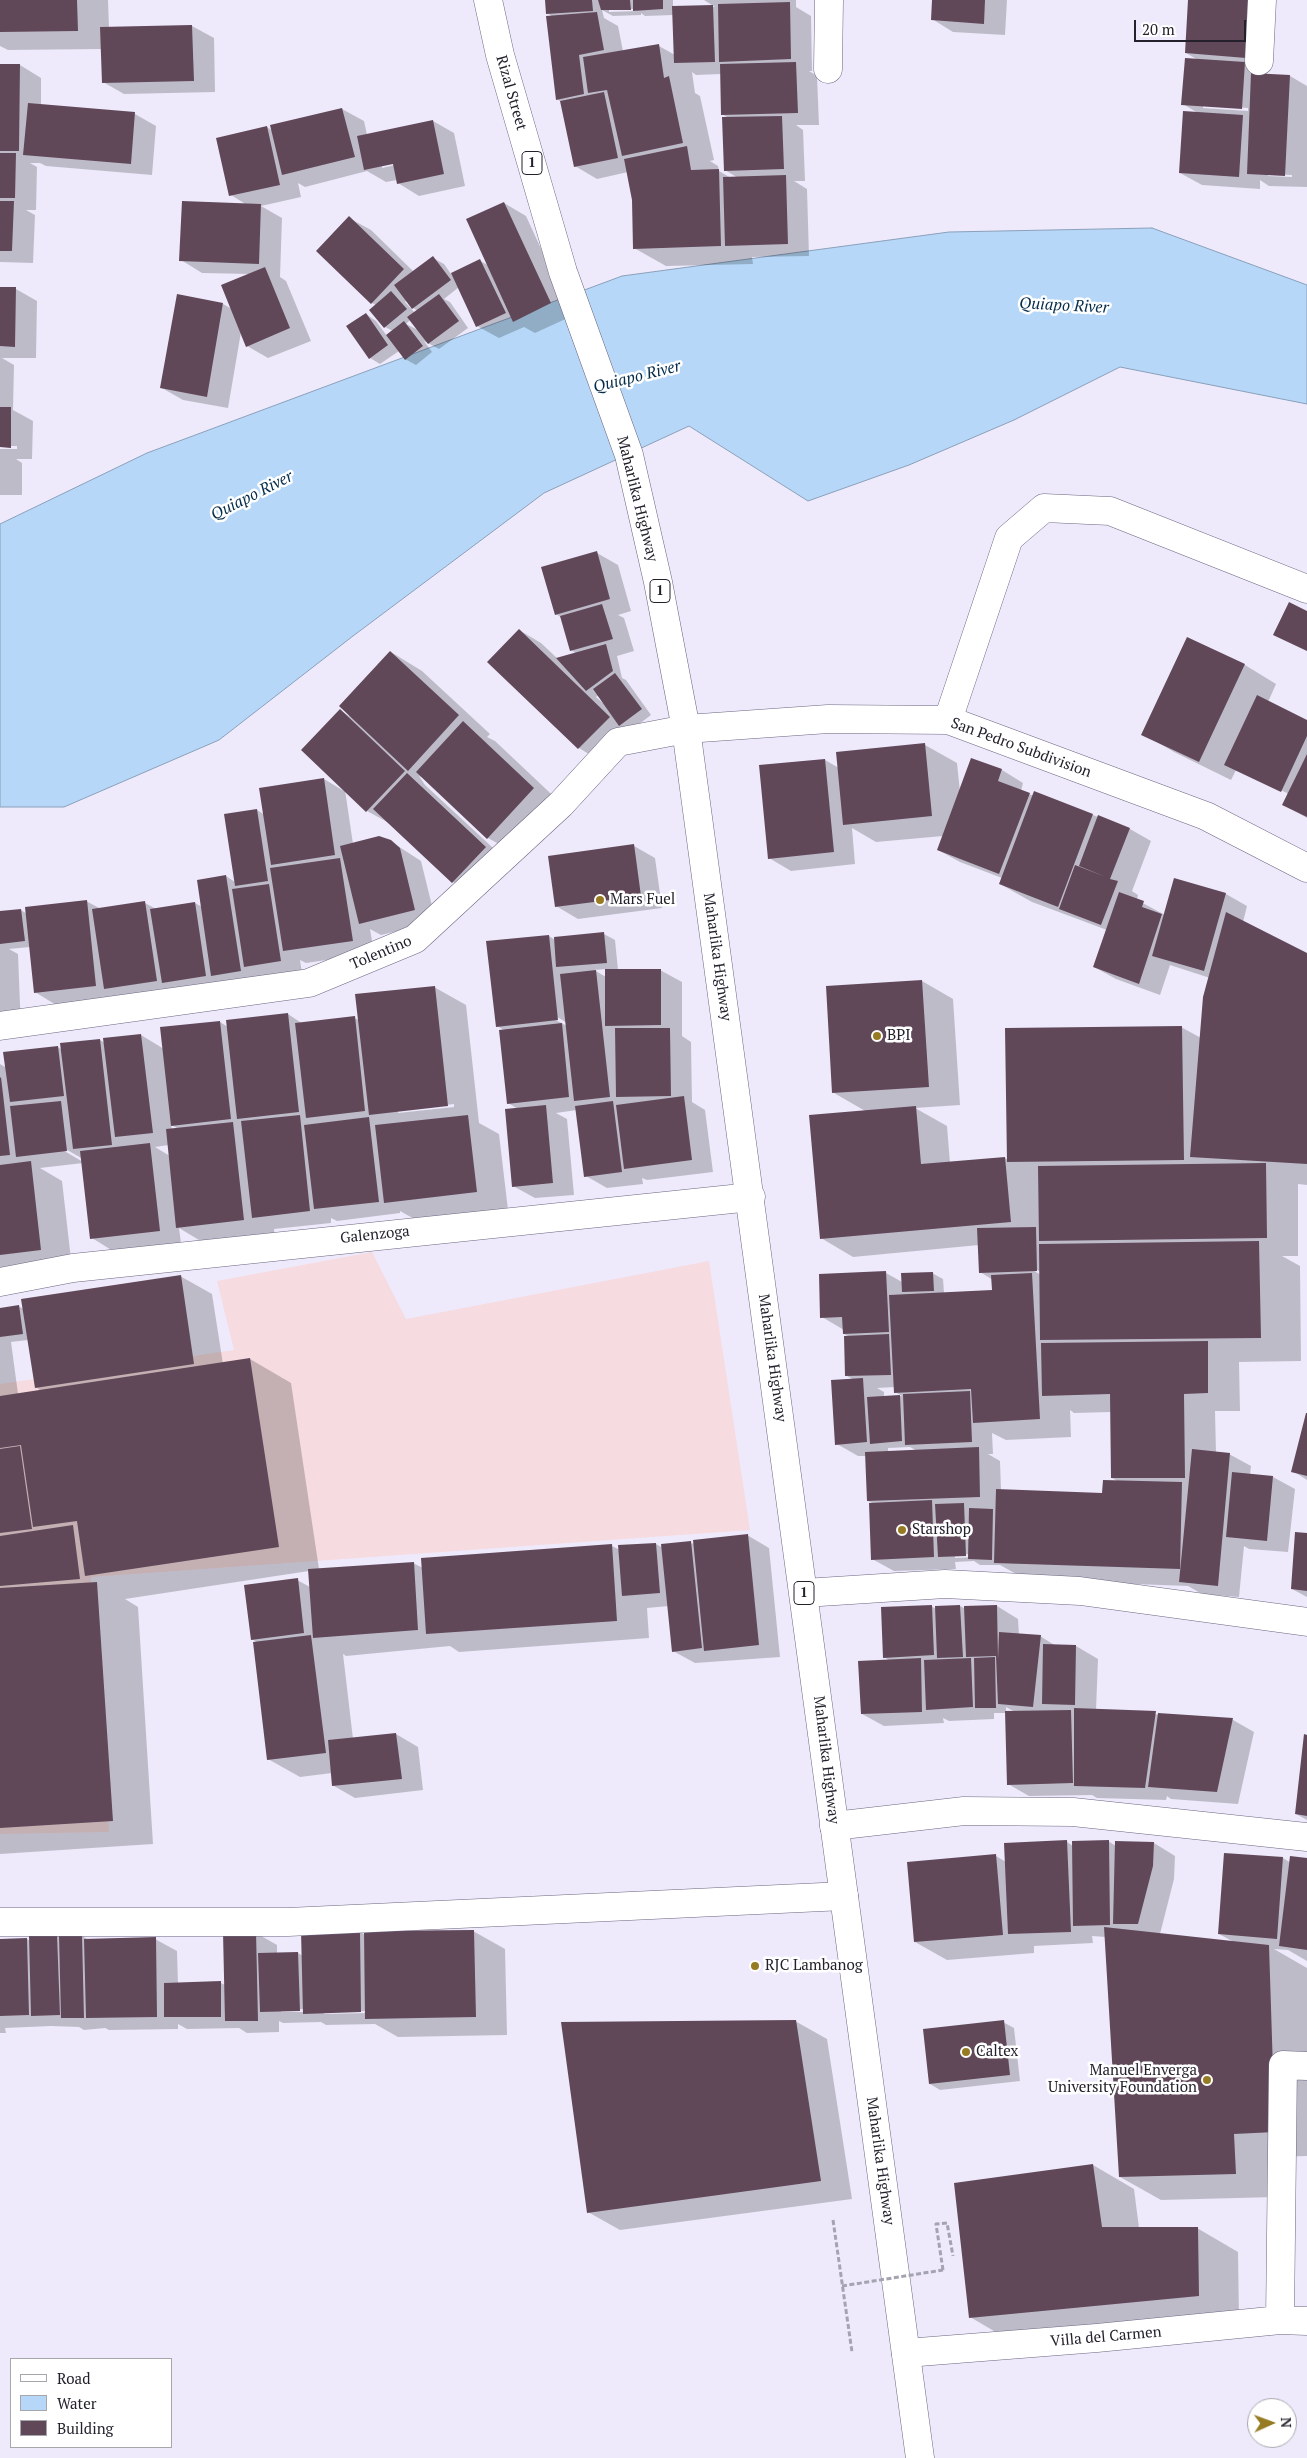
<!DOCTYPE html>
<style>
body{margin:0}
#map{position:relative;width:1307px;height:2458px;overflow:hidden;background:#eeeafc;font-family:"PT Serif",serif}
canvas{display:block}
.legend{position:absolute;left:10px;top:2358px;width:162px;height:90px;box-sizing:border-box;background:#fff;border:1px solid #a7a6ab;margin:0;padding:6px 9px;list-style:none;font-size:15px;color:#24212c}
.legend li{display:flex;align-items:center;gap:10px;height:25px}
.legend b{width:25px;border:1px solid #a7a6ab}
.north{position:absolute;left:1247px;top:2398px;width:50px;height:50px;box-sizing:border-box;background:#fff;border:1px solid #a7a6ab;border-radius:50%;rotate:88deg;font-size:14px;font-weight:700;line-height:20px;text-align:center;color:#24212c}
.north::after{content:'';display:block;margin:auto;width:18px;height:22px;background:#967b23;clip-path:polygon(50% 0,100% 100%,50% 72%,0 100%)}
.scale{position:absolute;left:1134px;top:20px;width:112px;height:22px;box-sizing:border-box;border:2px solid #24212c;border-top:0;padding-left:6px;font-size:15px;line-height:18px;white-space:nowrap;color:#24212c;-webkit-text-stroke:4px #fff;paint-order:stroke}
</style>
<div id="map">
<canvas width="1307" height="2458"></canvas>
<ul class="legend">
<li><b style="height:6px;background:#fff"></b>Road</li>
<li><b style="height:14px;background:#b6d7f7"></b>Water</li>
<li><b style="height:14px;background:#604859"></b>Building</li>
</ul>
<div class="north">N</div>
<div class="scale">20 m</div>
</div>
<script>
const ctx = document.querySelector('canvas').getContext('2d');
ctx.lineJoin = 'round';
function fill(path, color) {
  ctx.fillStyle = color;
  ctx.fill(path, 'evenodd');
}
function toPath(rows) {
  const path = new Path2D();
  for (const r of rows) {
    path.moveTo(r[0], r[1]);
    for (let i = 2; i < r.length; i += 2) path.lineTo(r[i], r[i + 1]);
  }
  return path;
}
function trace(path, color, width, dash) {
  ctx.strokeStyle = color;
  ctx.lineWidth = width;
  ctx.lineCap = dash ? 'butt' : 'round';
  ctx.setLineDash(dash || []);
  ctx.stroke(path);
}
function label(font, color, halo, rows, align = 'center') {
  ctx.font = font + ' "PT Serif",serif';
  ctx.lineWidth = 5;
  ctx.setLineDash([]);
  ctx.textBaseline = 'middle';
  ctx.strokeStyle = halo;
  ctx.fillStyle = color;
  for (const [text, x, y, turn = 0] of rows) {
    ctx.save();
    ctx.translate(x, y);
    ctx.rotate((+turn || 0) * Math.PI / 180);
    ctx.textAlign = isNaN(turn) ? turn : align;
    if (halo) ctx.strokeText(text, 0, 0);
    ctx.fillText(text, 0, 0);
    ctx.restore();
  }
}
fill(toPath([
 [372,1252,406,1319,709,1261,750,1530,91,1577,109,1832,0,1834,0,1384,234,1350,217,1281]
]), '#f6dbe0');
const water = toPath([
 [1152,228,1307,285,1307,404,1120,367,1014,420,909,465,808,501,689,426,544,493,353,636,219,740,64,807,0,807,0,524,147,453,622,276,949,232,1152,228]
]);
fill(water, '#b6d7f7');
trace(water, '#8aa0ba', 1);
fill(toPath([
 [0,0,108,0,109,28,192,26,214,38,215,92,124,94,103,82,102,49,8,50,0,46],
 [546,0,673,0,673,7,715,7,704,0,796,0,796,7,811,16,812,71,809,71,817,76,819,125,796,125,803,130,805,181,794,181,807,189,809,256,752,257,753,264,666,266,634,248,633,200,628,172,597,179,575,166,561,102,557,99,553,17,547,13],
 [609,9,637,9,637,11,609,12],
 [602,10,613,16,641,15,641,13,645,16,673,15,675,55,659,46,623,51,618,26,604,18],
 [692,72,696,75,721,74,722,114,730,119,725,170,738,178,731,178,719,171,718,166,710,161,714,160,700,96,695,93],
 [933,0,1007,0,1005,35,953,32,932,19],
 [1189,0,1272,0,1254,68,1265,75,1290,76,1307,86,1307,187,1269,186,1260,180,1260,189,1202,185,1180,173,1198,113,1183,104,1198,60,1186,53],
 [1203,105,1248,108,1248,111,1203,108],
 [1268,174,1292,175,1292,177,1268,176],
 [0,65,20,65,41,78,41,105,135,114,156,126,152,175,46,166,40,163,30,163,37,167,36,210,26,210,35,215,33,263,0,262],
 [342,109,364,121,367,135,433,121,454,133,465,186,419,196,398,183,397,180,386,182,367,171,305,187,298,183,301,197,261,206,282,218,280,277,286,281,311,341,268,358,247,346,241,332,228,408,183,400,162,388,223,304,232,309,251,274,202,273,181,260,247,205,231,195,267,127,273,131],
 [399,162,399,164,382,168,382,165],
 [504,203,526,216,572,316,535,333,524,327,499,338,477,326,459,287,444,299,450,302,468,328,439,349,424,341,432,352,416,365,405,359,399,351,380,364,370,358,366,314,376,321,387,336,393,331,385,327,376,305,372,303,349,218,371,230,414,272,433,258,444,264,451,274,480,261,488,265],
 [407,300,413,308,418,311,415,313,405,302],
 [411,319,420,331,406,324],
 [0,288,16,289,37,301,36,358,2,358,14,365,13,410,33,421,32,459,16,459,22,463,22,495,0,495,0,449,17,449,17,446,0,446],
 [597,553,618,565,631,611,618,615,624,618,634,651,617,656,622,678,626,680,651,715,630,731,600,761,579,748,489,662,519,630,541,643,558,659,577,654,571,650,562,618,556,614],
 [599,695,604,704,596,697],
 [1187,639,1245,665,1276,684,1268,702,1307,721,1307,818,1284,805,1288,796,1287,793,1236,770,1231,780,1174,752,1143,734],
 [391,652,422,671,490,734,487,737,495,741,565,807,520,856,488,838,427,780,419,776,425,785,506,860,474,894,453,882,389,823,367,811,345,790,353,844,390,841,421,861,436,922,381,935,370,929,374,953,306,963,300,960,302,973,267,979,261,976,262,983,127,1001,117,995,117,998,56,1005,35,992,30,947,9,949,18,954,21,1030,0,1031,0,912,21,910,27,914,86,901,101,909,145,903,156,909,195,903,202,907,226,876,235,882,257,810,265,815,324,779,344,791,340,710,349,716],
 [925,745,957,763,960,792,972,759,1002,770,1023,783,1021,791,1034,796,1035,793,1130,829,1151,841,1132,891,1138,895,1137,900,1165,915,1175,879,1226,894,1247,906,1243,922,1307,954,1307,1185,1298,1184,1298,1256,1282,1256,1300,1266,1301,1361,1239,1362,1240,1411,1215,1411,1216,1453,1229,1454,1251,1466,1250,1475,1273,1477,1295,1489,1288,1552,1249,1549,1244,1546,1239,1597,1202,1594,1188,1586,1027,1580,1000,1565,980,1565,974,1561,955,1562,956,1569,894,1571,872,1559,874,1504,868,1501,867,1456,858,1456,837,1444,854,1380,847,1376,850,1337,844,1334,844,1330,822,1317,886,1273,902,1282,932,1273,943,1279,944,1293,994,1291,993,1280,980,1272,979,1245,853,1257,821,1238,867,1112,834,1093,922,981,953,999,960,1105,915,1108,947,1126,950,1163,1005,1158,1008,1160,1181,1027,1201,1038,1210,978,1170,965,1160,995,1116,979,1094,967,1107,930,1032,902,1000,884,1002,878,960,862,938,850,943,836,876,842,852,828,855,864,791,871,769,858,825,760,839,768],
 [1032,1267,1041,1272,1041,1275,1031,1269],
 [895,1387,895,1392,902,1396,884,1397,884,1392,877,1388],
 [1070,1410,1074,1413,1111,1412,1112,1478,1119,1482,1103,1494,1001,1490,1000,1461,988,1454,993,1454,992,1433,1006,1440,1071,1437],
 [910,1447,917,1451,888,1452,888,1448],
 [972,1554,973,1557,955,1558,955,1555],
 [634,846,655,858,662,908,578,919,556,906],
 [604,934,615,940,618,970,660,970,682,982,682,1036,691,1042,692,1102,705,1110,713,1172,647,1180,642,1178,643,1184,607,1188,586,1176,577,1110,556,1113,567,1119,574,1195,535,1198,513,1186,518,1109,508,1103,504,1030,497,1026,549,936,555,940],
 [606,969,606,977,594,970],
 [554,1015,567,1023,567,1026,552,1018],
 [434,987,466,1005,479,1123,499,1134,508,1210,416,1220,400,1211,400,1213,337,1221,331,1218,331,1223,274,1229,275,1238,209,1246,179,1228,181,1243,113,1251,92,1238,83,1163,40,1168,62,1181,72,1268,0,1276,0,1064,7,1068,58,1047,62,1050,100,1040,105,1043,141,1035,164,1049,220,1022,228,1027,288,1014,303,1024,354,1018,359,1020],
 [454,1104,454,1107,398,1113,398,1111],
 [171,1125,179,1129,172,1130],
 [169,1145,170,1156,155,1147],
 [62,1147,83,1159,83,1162,61,1149],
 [180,1276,212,1294,223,1364,250,1359,291,1383,319,1569,413,1563,423,1568,612,1546,620,1550,656,1544,663,1548,747,1535,769,1548,780,1657,695,1663,673,1651,669,1606,647,1608,649,1638,459,1652,450,1646,346,1656,343,1654,353,1739,396,1734,418,1747,423,1790,355,1798,334,1786,332,1773,300,1777,268,1759,258,1643,252,1639,297,1580,310,1587,309,1571,125,1599,138,1607,153,1844,0,1854,0,1309,18,1306,24,1309],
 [28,1340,36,1387,41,1391,18,1394,11,1342],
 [1307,1416,1307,1480,1293,1471],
 [1307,1534,1307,1597,1292,1589],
 [931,1606,936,1609,936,1607,960,1606,966,1609,997,1606,1018,1619,1019,1635,1040,1636,1056,1646,1076,1646,1098,1659,1096,1710,1233,1720,1254,1732,1238,1804,1171,1799,1167,1796,1166,1800,1097,1798,1092,1795,1029,1796,1008,1784,1007,1713,994,1713,994,1719,949,1721,943,1718,944,1723,884,1726,862,1714,890,1661,884,1657],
 [1006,1707,1015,1712,1006,1712],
 [1307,1736,1307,1820,1296,1814],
 [1108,1841,1116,1846,1154,1843,1175,1856,1174,1879,1160,1934,1234,1942,1219,1934,1283,1858,1291,1863,1307,1859,1307,1961,1288,1950,1274,1949,1307,1968,1307,2156,1275,2157,1276,2197,1161,2200,1120,2177,1106,1937,1092,1936,1093,1943,1034,1946,1034,1953,947,1960,915,1942,996,1856,1006,1862,1067,1842,1073,1846],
 [359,1931,365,1935,473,1931,505,1949,507,2035,398,2037,375,2024,326,2025,321,2022,283,2023,279,2021,279,2032,247,2033,239,2028,187,2029,178,2024,178,2029,109,2030,105,2028,84,2030,79,2027,51,2026,5,2028,6,2033,0,2033,0,1940,27,1939,30,1941,57,1935,82,1936,89,1940,155,1939,177,1951,178,1984,221,1983,225,1985,256,1933,277,1945,277,1953,298,1953,303,1956],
 [306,2009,306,2012,281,2012,281,2010],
 [368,2011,368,2013,324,2014,324,2012],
 [795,2021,827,2039,852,2199,620,2230,588,2212],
 [1003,2022,1014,2028,1020,2081,940,2090,930,2084],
 [1093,2165,1134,2189,1139,2228,1197,2228,1238,2252,1239,2319,1011,2341,970,2317]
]), '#0003');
fill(toPath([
 [0,0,77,0,78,31,0,32],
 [545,0,592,0,593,11,546,14],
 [598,0,630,0,631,10,601,10],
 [633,0,663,0,663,9,633,11],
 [932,0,985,0,984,24,931,20],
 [1188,0,1250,0,1246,58,1185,53],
 [790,2,791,59,719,62,718,4],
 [713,5,715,62,674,63,672,6],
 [597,12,604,50,579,55,584,94,556,100,546,16],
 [192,25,194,81,102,83,100,27],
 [659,44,664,78,669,76,683,143,622,156,607,90,588,93,583,57],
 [1185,58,1245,62,1242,109,1181,105],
 [796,62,798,113,721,115,720,64],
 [0,64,20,64,19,151,0,151],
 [1251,73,1290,75,1285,176,1247,174],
 [604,92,618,158,574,167,560,101],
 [28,103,135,112,131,164,23,155],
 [342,108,355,157,282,175,270,125],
 [1183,111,1243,115,1239,177,1179,173],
 [782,116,784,169,724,171,722,117],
 [433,120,444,174,397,184,393,164,364,170,357,136],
 [267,126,280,185,229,196,216,138],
 [687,146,691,170,719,169,721,246,633,249,632,200,624,159],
 [0,153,16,153,15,198,0,198],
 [786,175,788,244,725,246,723,177],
 [0,201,14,201,12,251,0,251],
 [182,201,261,204,259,264,179,261],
 [504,202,551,303,513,322,466,219],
 [349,216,404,269,371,304,316,251],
 [433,256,451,280,412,309,394,285],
 [480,259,506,313,476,327,451,273],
 [265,267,290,328,246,347,221,285],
 [0,287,16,287,15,347,0,346],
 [391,291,407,309,384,328,369,310],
 [177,294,223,303,207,397,160,388],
 [439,294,459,321,428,344,407,317],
 [366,313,388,345,369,359,346,326],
 [404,321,423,346,405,360,386,335],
 [0,407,11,407,11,448,0,447],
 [597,551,610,599,555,615,541,567],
 [1289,602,1307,611,1307,651,1273,635],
 [602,604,613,639,570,651,560,616],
 [519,629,610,717,578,749,487,662],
 [1187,637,1245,664,1199,762,1141,735],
 [606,644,613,671,586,691,556,658],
 [390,651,459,715,408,771,339,706],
 [615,673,642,709,619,726,593,689],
 [1257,695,1307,720,1307,736,1281,792,1224,765],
 [340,709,405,771,366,812,301,750],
 [463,721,534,788,487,839,416,772],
 [925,743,932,816,843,825,836,752],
 [1307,754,1307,817,1282,805],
 [971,758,1002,769,998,781,1030,793,999,874,937,850],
 [825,759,834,852,768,859,759,765],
 [407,773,486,847,452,883,373,809],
 [324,778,335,855,271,865,259,788],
 [1034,791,1093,814,1058,907,999,884],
 [257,809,268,881,235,886,224,814],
 [1098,815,1130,828,1110,879,1118,881,1101,925,1059,909,1075,865,1106,877,1079,866],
 [379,836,391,840,400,848,415,910,359,924,340,846],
 [634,844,641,896,555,907,548,856],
 [340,858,353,941,283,951,270,868],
 [226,875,241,971,211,976,197,880],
 [1174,878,1226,893,1204,971,1152,956],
 [269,884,281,961,244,967,232,889],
 [1119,892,1144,901,1142,907,1162,914,1139,984,1093,967],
 [87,900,96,986,34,993,25,907],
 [145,901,157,981,104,989,92,909],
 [195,902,206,976,162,983,150,909],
 [21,909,25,941,0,944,0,911],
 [1226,912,1307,953,1307,1164,1190,1157,1203,997],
 [604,932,607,963,556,967,554,937],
 [549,935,558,1020,496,1027,486,941],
 [605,969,661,969,661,1025,605,1026],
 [596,970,610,1097,574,1101,560,974],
 [922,980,929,1087,832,1093,826,986],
 [435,986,448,1106,369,1115,355,994],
 [288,1013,299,1112,237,1119,226,1020],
 [355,1016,365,1111,306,1118,295,1023],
 [220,1021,231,1119,171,1126,160,1027],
 [562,1023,569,1097,507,1104,499,1030],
 [1182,1026,1184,1160,1007,1162,1005,1028],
 [615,1028,670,1028,671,1096,616,1097],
 [141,1034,153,1133,115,1137,103,1038],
 [100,1039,112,1145,73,1149,60,1043],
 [58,1046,64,1096,10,1102,3,1052],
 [1,1077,10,1155,0,1156,0,1078],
 [684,1096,692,1160,624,1169,616,1105],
 [61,1101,67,1151,16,1157,10,1106],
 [613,1101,622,1172,584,1177,575,1106],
 [546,1105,553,1183,512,1187,505,1109],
 [916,1106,921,1164,1005,1157,1011,1222,820,1239,809,1115],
 [300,1115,310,1211,252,1218,241,1121],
 [468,1115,477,1192,384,1203,375,1125],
 [369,1117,379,1202,314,1209,304,1125],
 [233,1122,244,1220,176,1228,166,1129],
 [150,1143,160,1231,90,1239,80,1151],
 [31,1161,41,1250,0,1255,0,1165],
 [1266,1163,1267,1238,1039,1241,1038,1166],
 [1036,1227,1037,1271,979,1273,977,1228],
 [1259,1241,1261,1338,1040,1340,1039,1244],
 [886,1271,889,1332,843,1334,842,1317,820,1318,819,1274],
 [933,1272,934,1291,902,1292,901,1273],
 [1032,1273,1040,1419,973,1423,971,1389,894,1393,889,1295,992,1290,991,1275],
 [181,1275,194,1364,35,1388,21,1299],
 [19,1305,23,1334,0,1337,0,1308],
 [889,1334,891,1375,845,1376,844,1336],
 [1208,1341,1208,1393,1184,1394,1185,1478,1111,1478,1110,1394,1042,1396,1041,1343],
 [250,1358,279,1547,85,1576,77,1521,33,1527,21,1445,0,1448,0,1396],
 [863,1378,867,1442,835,1445,831,1380],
 [970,1391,972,1442,905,1445,903,1394],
 [900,1395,902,1441,870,1444,867,1397],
 [1306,1413,1307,1413,1307,1476,1291,1472],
 [20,1446,32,1529,0,1533,0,1449],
 [979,1447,980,1497,867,1501,865,1452],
 [1192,1449,1230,1453,1218,1586,1179,1582],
 [1232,1472,1273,1476,1267,1541,1226,1537],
 [1103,1480,1182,1482,1180,1569,994,1563,996,1489,1102,1493],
 [932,1500,934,1557,871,1560,869,1503],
 [964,1503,966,1556,938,1557,935,1504],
 [969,1508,993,1509,992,1560,968,1559],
 [73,1525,80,1579,0,1586,0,1536],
 [1295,1532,1307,1533,1307,1591,1291,1589],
 [748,1534,759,1645,704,1651,693,1540],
 [691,1541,702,1648,672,1652,661,1544],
 [656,1543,660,1593,622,1596,618,1545],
 [612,1544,617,1621,426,1634,421,1558],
 [414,1562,418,1630,313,1638,308,1569],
 [298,1578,304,1633,251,1640,244,1585],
 [97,1582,113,1821,0,1828,0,1588],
 [932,1605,934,1655,883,1658,881,1607],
 [960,1605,963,1657,937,1658,935,1606],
 [997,1605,998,1659,999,1632,1041,1635,1033,1707,998,1704,996,1656,966,1657,964,1606],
 [311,1635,326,1753,267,1760,253,1642],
 [1043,1644,1076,1645,1075,1705,1042,1704],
 [995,1657,996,1708,975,1708,974,1658],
 [921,1658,922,1712,861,1714,858,1661],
 [971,1658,973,1707,926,1710,924,1660],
 [1074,1708,1156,1711,1145,1788,1074,1786],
 [1071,1710,1073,1783,1007,1785,1005,1711],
 [1158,1713,1233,1718,1217,1792,1148,1787],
 [396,1733,402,1779,332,1786,328,1740],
 [1304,1734,1307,1735,1307,1816,1295,1814],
 [1067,1840,1071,1932,1008,1934,1004,1843],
 [1109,1840,1110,1925,1073,1926,1072,1841],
 [1115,1841,1154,1842,1153,1866,1138,1924,1113,1924],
 [1224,1853,1283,1857,1277,1939,1218,1934],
 [996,1854,1003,1935,914,1942,907,1862],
 [1290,1856,1307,1858,1307,1950,1279,1946],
 [1104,1927,1269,1945,1275,2132,1234,2134,1236,2174,1119,2177],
 [360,1930,361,2012,303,2014,301,1931],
 [474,1930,476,2017,365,2019,364,1931],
 [256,1931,258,2021,225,2021,223,1932],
 [57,1934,60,2015,31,2016,29,1935],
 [82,1934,84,2018,61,2018,59,1935],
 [156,1937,157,2017,86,2018,84,1939],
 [27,1938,29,2015,0,2016,0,1939],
 [298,1952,300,2011,260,2012,258,1953],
 [221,1981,221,2017,164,2017,164,1983],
 [796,2020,821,2181,587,2213,561,2022],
 [1004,2020,1010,2075,929,2084,923,2029],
 [1093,2164,1102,2227,1198,2227,1199,2296,969,2318,954,2183]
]), '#604859');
const minor = toPath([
 [1259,61,1262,0],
 [828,69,829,0],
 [948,720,1009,538,1044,508,1110,511,1307,589],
 [0,1026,309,983,415,939,561,804,618,742,686,729,828,719,948,720,1206,816,1307,868],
 [0,1282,73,1268,751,1197],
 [804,1593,945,1584,1080,1591,1307,1622],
 [834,1826,964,1811,1073,1812,1307,1837],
 [0,1922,288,1922,844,1896],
 [1280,2320,1283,2065,1307,2066],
 [906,2353,1097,2338,1280,2320,1307,2321]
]);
const major = toPath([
 [488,0,500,55,563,272,629,455,658,582,686,729,920,2458]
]);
trace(minor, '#6c657f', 29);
trace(major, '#6c657f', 29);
trace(toPath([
 [833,2220,852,2352],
 [943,2270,936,2224,947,2223,953,2256]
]), '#a5a2b1', 3, [5, 2.5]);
trace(minor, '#fff', 28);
trace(major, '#fff', 28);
trace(toPath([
 [842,2286,943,2270]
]), '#a5a2b1', 3, [5, 2.5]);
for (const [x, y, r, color] of [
 [600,900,5,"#967b23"],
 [877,1036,5,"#967b23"],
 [902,1530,5,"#967b23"],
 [755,1966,5,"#967b23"],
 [966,2052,5,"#967b23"],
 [1207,2080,5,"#967b23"]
]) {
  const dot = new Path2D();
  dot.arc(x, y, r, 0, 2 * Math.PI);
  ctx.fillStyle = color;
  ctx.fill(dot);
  trace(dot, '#fff', 2);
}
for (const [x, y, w] of [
 [532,163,20],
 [660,591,20],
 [804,1593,20]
]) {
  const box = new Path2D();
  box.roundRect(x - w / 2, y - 11.5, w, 23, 4);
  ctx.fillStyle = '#fff';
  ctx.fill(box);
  trace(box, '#24212c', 1);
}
label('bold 14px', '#24212c', null, [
 ["1",532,163],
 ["1",660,591],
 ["1",804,1593]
]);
label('15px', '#24212c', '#fff', [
 ["Rizal Street",511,93,74],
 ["Maharlika Highway",637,499,76],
 ["San Pedro Subdivision",1021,748,20],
 ["Tolentino",381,953,-23],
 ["Maharlika Highway",717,957,82],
 ["Galenzoga",375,1235,-6],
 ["Maharlika Highway",772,1358,82],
 ["Maharlika Highway",826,1760,83],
 ["Maharlika Highway",880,2161,82],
 ["Villa del Carmen",1106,2337,-5]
]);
label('15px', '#24212c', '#fff', [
 ["Mars Fuel",610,900],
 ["BPI",887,1036],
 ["Starshop",912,1530],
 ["RJC Lambanog",765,1966],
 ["Caltex",976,2052],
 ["Manuel Enverga",1197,2071,"right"],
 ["University Foundation",1197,2088,"right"]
], 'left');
label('italic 16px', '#052d4b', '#fff', [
 ["Quiapo River",1064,306,3],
 ["Quiapo River",637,377,-14],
 ["Quiapo River",252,496,-27]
]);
</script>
